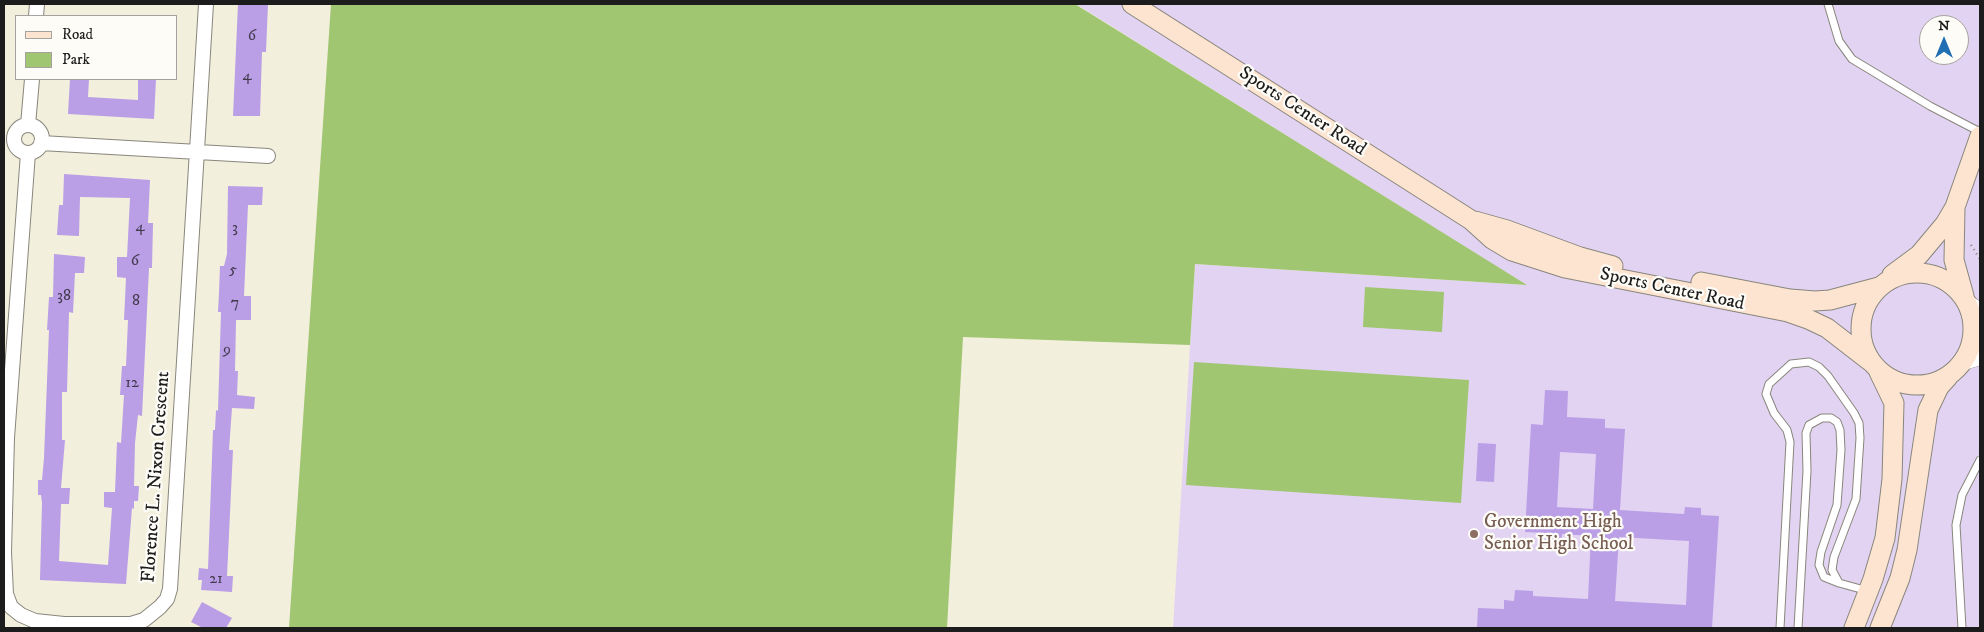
<!DOCTYPE html>
<style>
body{margin:0}
#map{position:relative;width:1984px;height:632px;overflow:hidden;background:#f3efdd;font-family:"IM FELL DW Pica",serif}
canvas{display:block}
.frame{position:absolute;inset:0;border:5px solid #1c1c1c;pointer-events:none}
.legend{position:absolute;left:15px;top:15px;width:162px;height:65px;box-sizing:border-box;background:#fdfcf7;border:1px solid #a3a29f;margin:0;padding:6px 9px;list-style:none;font-size:15px;color:#1c1c1c}
.legend li{display:flex;align-items:center;gap:10px;height:25px}
.legend b{width:25px;border:1px solid #a3a29f}
.north{position:absolute;left:1919px;top:15px;width:50px;height:50px;box-sizing:border-box;background:#fdfcf7;border:1px solid #a3a29f;border-radius:50%;rotate:0deg;font-size:14px;font-weight:700;line-height:20px;text-align:center;color:#1c1c1c}
.north::after{content:'';display:block;margin:auto;width:18px;height:22px;background:#1f6fb2;clip-path:polygon(50% 0,100% 100%,50% 72%,0 100%)}
</style>
<div id="map">
<canvas width="1984" height="632"></canvas>
<div class="frame"></div>
<ul class="legend">
<li><b style="height:6px;background:#fde4d1"></b>Road</li>
<li><b style="height:14px;background:#a0c671"></b>Park</li>
</ul>
<div class="north">N</div>
</div>
<script>
const ctx = document.querySelector('canvas').getContext('2d');
ctx.lineJoin = 'round';
function fill(path, color) {
  ctx.fillStyle = color;
  ctx.fill(path, 'evenodd');
}
function toPath(rows) {
  const path = new Path2D();
  for (const r of rows) {
    if (r.length === 3) {
      path.moveTo(r[0] + r[2], r[1]);
      path.arc(r[0], r[1], r[2], 0, 2 * Math.PI);
      continue;
    }
    path.moveTo(r[0], r[1]);
    for (let i = 2; i < r.length; i += 2) path.lineTo(r[i], r[i + 1]);
  }
  return path;
}
function trace(path, color, width, dash) {
  ctx.strokeStyle = color;
  ctx.lineWidth = width;
  ctx.lineCap = dash ? 'butt' : 'round';
  ctx.setLineDash(dash || []);
  ctx.stroke(path);
}
function label(font, color, halo, rows, align = 'center') {
  ctx.font = font + ' "IM FELL DW Pica",serif';
  ctx.lineWidth = 4.5;
  ctx.setLineDash([]);
  ctx.textBaseline = 'middle';
  ctx.strokeStyle = halo;
  ctx.fillStyle = color;
  for (const [text, x, y, turn = 0] of rows) {
    ctx.save();
    ctx.translate(x, y);
    ctx.rotate((+turn || 0) * Math.PI / 180);
    ctx.textAlign = isNaN(turn) ? turn : align;
    if (halo) ctx.strokeText(text, 0, 0);
    ctx.fillText(text, 0, 0);
    ctx.restore();
  }
}
fill(toPath([
 [1076,4,1980,4,1980,628,1173,628,1195,264,1526,285],
 [1929,25,1959,25,1959,55,1929,55]
]), '#e3d3f2');
fill(toPath([
 [331,4,1075,4,1527,285,1195,264,1190,345,963,337,947,628,289,628],
 [1365,287,1444,292,1442,332,1363,327],
 [1194,362,1469,380,1461,503,1186,485]
]), '#a0c671');
fill(toPath([
 [238,4,268,4,266,52,262,52,260,116,233,116],
 [70,79,89,79,88,97,138,100,138,79,156,79,154,119,68,114],
 [64,174,150,180,148,223,153,223,152,268,149,268,142,416,138,415,135,443,134,486,139,486,138,501,134,501,134,509,132,508,126,584,40,580,42,503,41,495,38,495,38,480,42,480,44,458,49,330,47,330,49,297,53,297,54,254,85,257,84,273,75,273,73,313,69,312,67,392,62,392,62,440,65,440,61,488,70,488,69,504,61,504,59,561,108,565,112,508,104,507,104,492,115,492,117,442,121,443,124,395,120,395,122,366,126,366,128,320,124,320,126,278,117,277,117,257,127,257,130,198,80,197,79,236,57,235,59,205,63,205],
 [228,186,263,187,262,205,248,205,244,296,251,296,251,320,236,320,235,371,238,371,237,395,255,397,254,409,232,408,229,450,233,450,227,576,233,576,232,592,201,590,202,580,198,580,199,568,208,569,213,430,215,430,216,410,218,411,221,312,218,312,219,293,220,266,224,266,227,254],
 [1545,390,1568,391,1567,417,1605,419,1605,428,1625,429,1620,510,1684,514,1685,507,1701,508,1701,515,1719,516,1712,628,1477,628,1478,608,1504,609,1504,600,1514,601,1515,590,1533,591,1533,596,1588,599,1591,536,1562,534,1562,542,1545,541,1546,533,1525,532,1531,424,1543,425],
 [1560,452,1596,454,1593,509,1557,507],
 [1619,537,1689,541,1686,605,1615,601],
 [1478,443,1496,444,1494,482,1476,481],
 [202,602,232,618,226,628,203,628,191,622]
]), '#ba9ee6');
const service = toPath([
 [1828,4,1839,41,1852,59,1930,106,1980,132],
 [1780,628,1790,442,1787,430,1774,413,1766,394,1769,384,1791,364,1809,362,1819,367,1828,376,1854,413,1859,423,1860,438,1856,499,1834,557,1832,570,1839,583,1868,591],
 [1798,628,1807,471,1806,433,1809,425,1822,418,1831,418,1837,422,1840,430,1841,450,1837,505,1821,552,1819,565,1824,577,1839,583],
 [1962,628,1956,525,1962,495,1980,460]
]);
const minor = toPath([
 [36,16,37,4],
 [28,125,32,79],
 [28,139,14],
 [41,143,268,156],
 [28,153,7,438,4,552,6,594,11,607,21,615,35,621,64,624,131,624,144,620,160,607,167,599,170,589,206,4]
]);
const tertiary = toPath([
 [1969,305,1980,312],
 [1963,361,1980,356]
]);
const secondary = toPath([
 [1132,4,1471,220,1492,239,1512,251,1565,268,1788,312,1808,319,1827,328,1871,362],
 [1955,208,1954,260,1964,296],
 [1475,221,1507,230,1580,257,1613,266],
 [1917,329,56],
 [1892,275,1919,255,1945,224,1955,207,1980,136],
 [1701,282,1790,299,1815,301,1830,300,1879,287],
 [1854,628,1873,579,1885,538,1892,479,1894,403,1879,372],
 [1880,628,1900,578,1907,550,1928,410,1939,387,1948,377]
]);
trace(service, '#88867c', 9);
trace(minor, '#88867c', 16);
trace(tertiary, '#88867c', 19);
trace(secondary, '#88867c', 21);
trace(toPath([
 [1971,245,1980,259]
]), '#88867c', 2.5, [1, 4]);
trace(service, '#fff', 7);
trace(minor, '#fff', 14);
trace(tertiary, '#fff', 18);
trace(secondary, '#fde4d1', 19);
for (const [x, y, r, color] of [
 [1474,534,5,"#8d6e63"]
]) {
  const dot = new Path2D();
  dot.arc(x, y, r, 0, 2 * Math.PI);
  ctx.fillStyle = color;
  ctx.fill(dot);
  trace(dot, '#fdfcf7', 2);
}
label('16px', '#443c4e', null, [
 ["6",252,37],
 ["4",247,77],
 ["4",140,228],
 ["3",235,229],
 ["6",135,262],
 ["5",233,271],
 ["38",64,297],
 ["8",136,302],
 ["7",235,304],
 ["9",227,351],
 ["12",132,384],
 ["21",216,580]
]);
label('19px', '#1c1c1c', '#fdfcf7', [
 ["Sports Center Road",1302,112,33],
 ["Sports Center Road",1672,290,12],
 ["Florence L. Nixon Crescent",157,477,-86]
]);
label('19px', '#785e54', '#fdfcf7', [
 ["Government High",1484,523],
 ["Senior High School",1484,545]
], 'left');
</script>
